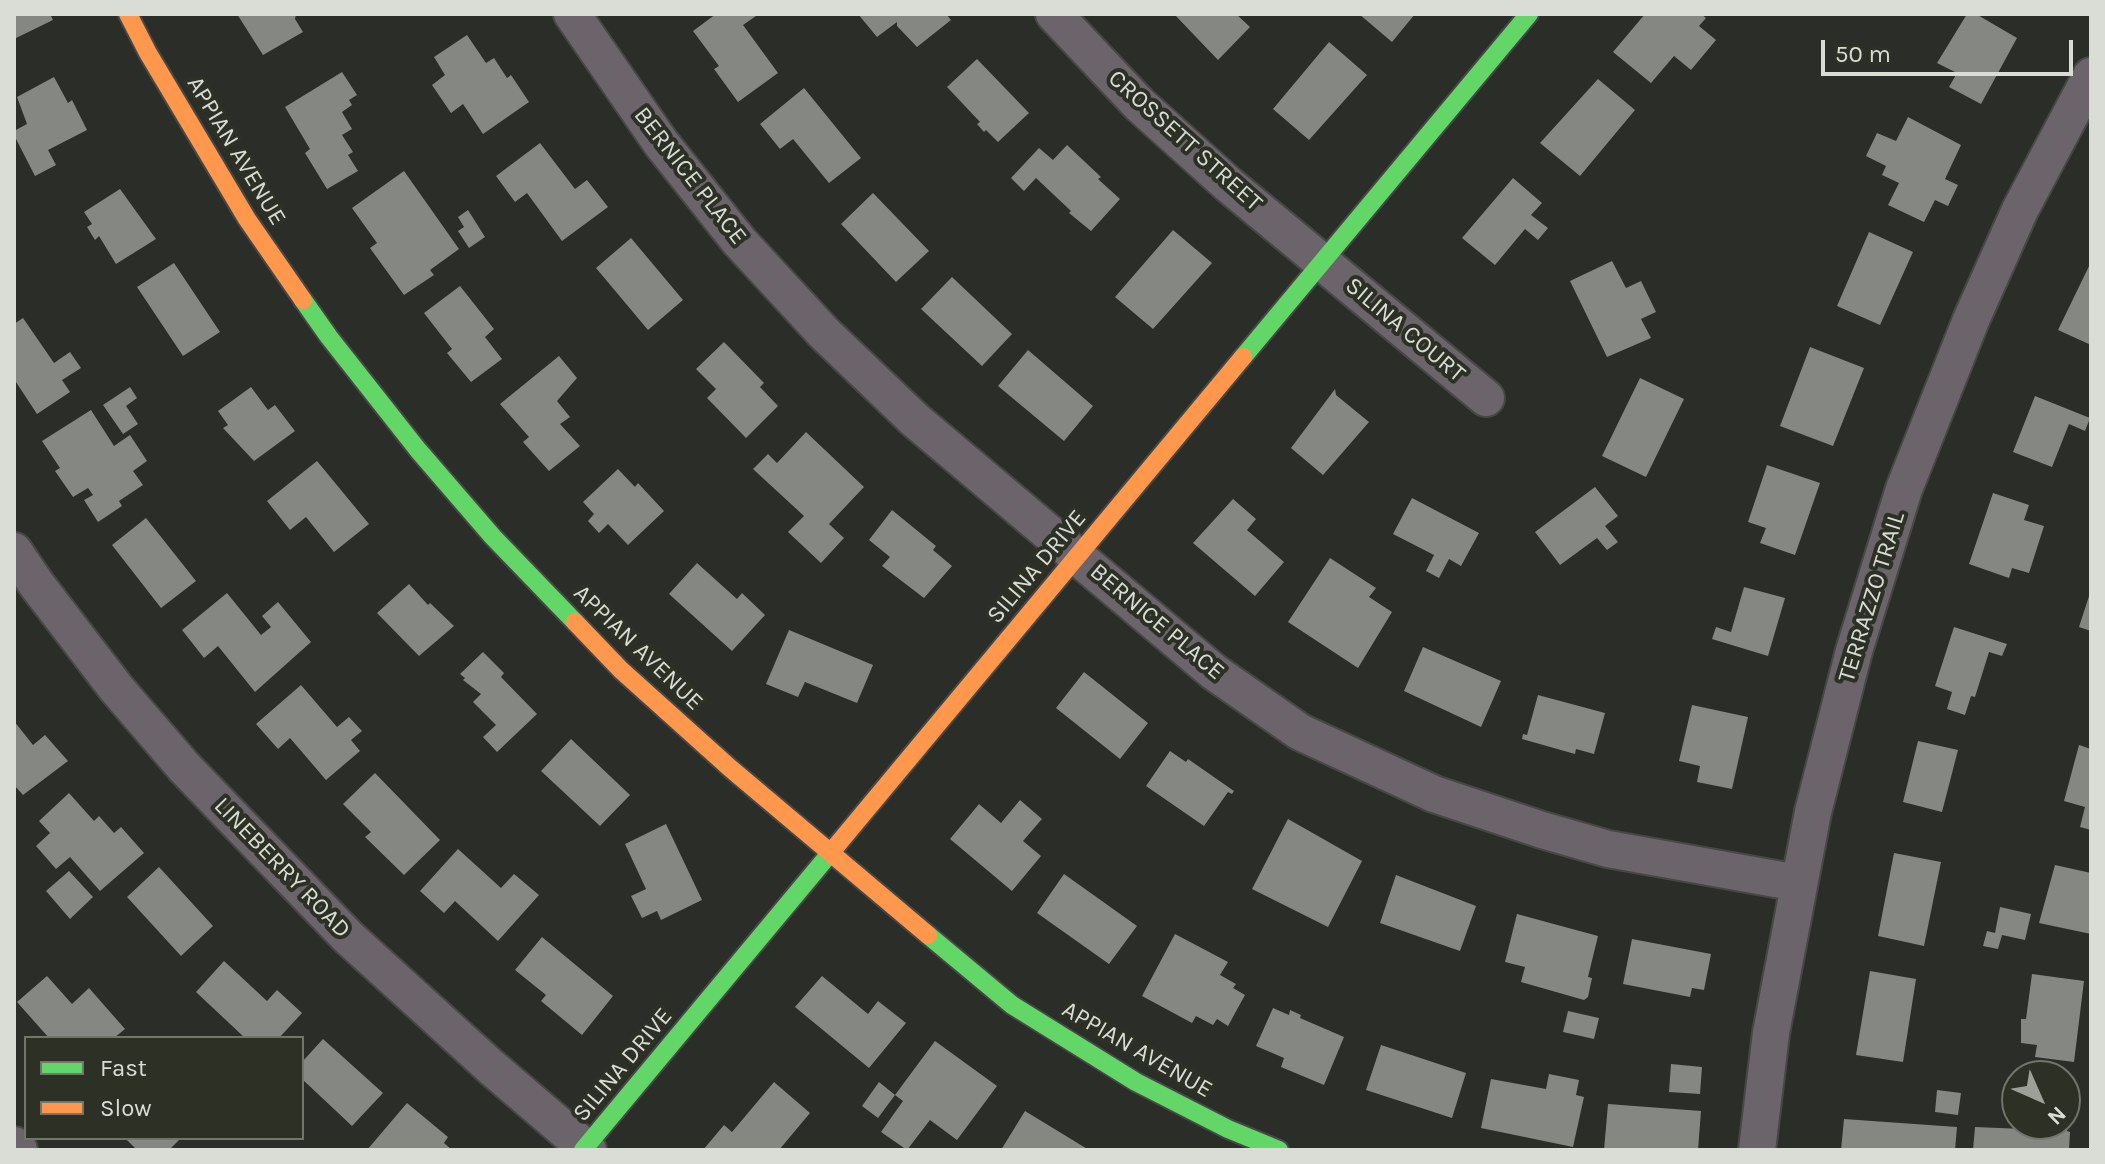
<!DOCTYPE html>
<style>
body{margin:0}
#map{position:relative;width:2105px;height:1164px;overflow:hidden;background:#2b2d28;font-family:Karla,sans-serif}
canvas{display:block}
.frame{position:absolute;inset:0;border:16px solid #daddd6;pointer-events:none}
.legend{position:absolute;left:24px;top:1036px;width:280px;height:104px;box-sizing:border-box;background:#2c3025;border:2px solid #72756c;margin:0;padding:10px 14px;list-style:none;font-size:24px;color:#daddd6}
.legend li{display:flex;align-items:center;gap:16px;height:40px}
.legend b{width:40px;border:2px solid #72756c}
.north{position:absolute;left:2001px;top:1060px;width:80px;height:80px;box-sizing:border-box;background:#2c3025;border:2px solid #72756c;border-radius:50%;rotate:135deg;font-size:22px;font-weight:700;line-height:32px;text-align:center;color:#daddd6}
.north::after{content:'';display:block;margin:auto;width:28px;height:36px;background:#9d9f99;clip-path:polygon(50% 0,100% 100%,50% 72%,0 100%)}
.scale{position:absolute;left:1821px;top:40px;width:252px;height:36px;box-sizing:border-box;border:4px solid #daddd6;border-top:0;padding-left:10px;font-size:24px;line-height:28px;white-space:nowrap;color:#daddd6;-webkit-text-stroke:6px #2c3025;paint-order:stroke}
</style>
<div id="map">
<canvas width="2105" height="1164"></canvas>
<div class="frame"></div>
<ul class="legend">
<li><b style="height:10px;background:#63d668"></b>Fast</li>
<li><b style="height:10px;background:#ff974d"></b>Slow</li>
</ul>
<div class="north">N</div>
<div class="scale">50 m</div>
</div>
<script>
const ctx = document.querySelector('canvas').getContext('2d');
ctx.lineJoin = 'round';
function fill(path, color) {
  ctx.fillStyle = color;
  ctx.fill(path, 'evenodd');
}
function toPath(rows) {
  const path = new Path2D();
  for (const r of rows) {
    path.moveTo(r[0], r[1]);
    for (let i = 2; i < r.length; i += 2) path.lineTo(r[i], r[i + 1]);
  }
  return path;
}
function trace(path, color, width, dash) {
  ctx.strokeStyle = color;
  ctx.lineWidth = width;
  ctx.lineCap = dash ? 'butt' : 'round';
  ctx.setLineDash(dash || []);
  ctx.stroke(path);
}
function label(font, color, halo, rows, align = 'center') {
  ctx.font = font + ' Karla,sans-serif';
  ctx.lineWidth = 8;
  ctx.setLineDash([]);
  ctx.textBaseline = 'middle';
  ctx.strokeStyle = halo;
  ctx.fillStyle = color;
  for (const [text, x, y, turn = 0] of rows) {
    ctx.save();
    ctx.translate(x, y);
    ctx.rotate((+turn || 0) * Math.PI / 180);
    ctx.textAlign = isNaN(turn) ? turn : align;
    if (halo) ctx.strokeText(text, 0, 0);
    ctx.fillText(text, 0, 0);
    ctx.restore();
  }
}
fill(toPath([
 [14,14,50,14,53,20,14,39],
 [237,14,296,14,295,19,303,32,263,55],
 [716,14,754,14,756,16,743,25,778,73,738,102,714,69,719,66,693,31],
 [858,14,946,14,951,20,917,47,897,26,897,22,877,37],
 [1174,14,1236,14,1250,27,1218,60],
 [1359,14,1415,14,1392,42],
 [1645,14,1701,14,1706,18,1699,26,1716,40,1691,70,1674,56,1651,83,1613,52],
 [1967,14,1976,14,2017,38,1981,104,1949,87,1957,73,1937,63],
 [467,35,486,63,494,58,507,78,511,75,529,102,483,134,463,104,451,113,432,85,445,75,434,57],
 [1329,42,1367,75,1309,140,1273,109],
 [977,59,1029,113,998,142,986,130,984,132,977,124,980,122,947,87],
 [342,72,357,95,349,100,352,105,342,112,352,129,342,135,353,152,348,155,358,171,327,189,305,153,310,149,285,107],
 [54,77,68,103,72,100,87,130,48,150,56,165,35,176,14,135,14,131,27,124,17,97],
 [1598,79,1635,110,1580,176,1540,143],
 [804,88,861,158,829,183,793,139,780,149,760,124],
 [1908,117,1961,145,1945,179,1958,185,1948,206,1935,200,1924,222,1888,205,1899,183,1882,175,1886,166,1866,156,1877,133,1896,141],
 [540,143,575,189,587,180,608,207,562,241,527,193,515,202,496,176],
 [1067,145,1101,177,1098,179,1120,199,1091,231,1069,213,1071,211,1036,178,1024,191,1011,178,1039,148,1053,160],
 [404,171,459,249,430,270,434,275,404,295,370,248,377,243,352,208],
 [1513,178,1542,203,1531,215,1548,228,1538,240,1525,229,1495,265,1462,238],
 [120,189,156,239,116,264,99,236,95,240,87,227,92,224,84,212],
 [873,193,929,251,896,282,841,224],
 [468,210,485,237,469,248,458,231,464,227,458,217],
 [1173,230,1212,263,1153,329,1115,297],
 [1869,232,1913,252,1880,325,1837,306],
 [631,238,683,300,648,330,596,268],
 [1612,261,1626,288,1641,281,1656,312,1641,319,1651,338,1607,357,1570,281],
 [2091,262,2091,345,2058,330],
 [174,263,220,332,183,356,137,287],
 [952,277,1012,334,982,366,921,309],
 [460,286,494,329,485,337,502,359,471,382,447,353,452,349,424,313],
 [23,318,54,363,70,352,81,368,62,380,70,392,37,414,14,379,14,324],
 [724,342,764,383,760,387,778,406,746,438,707,398,716,389,696,369],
 [1810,347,1864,368,1833,446,1780,426],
 [1028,350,1093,406,1064,441,998,386],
 [559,356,577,378,557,401,570,417,560,424,580,446,549,471,523,442,529,437,500,404],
 [1640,378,1684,399,1646,477,1602,456],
 [130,387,137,398,126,406,138,424,123,434,103,405],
 [251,387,268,410,275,405,295,431,254,461,223,428,228,425,218,411],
 [1335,389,1336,395,1369,422,1323,475,1291,448],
 [2035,396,2090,418,2085,431,2069,424,2052,467,2013,452],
 [91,410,114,446,130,435,147,461,133,471,143,485,119,501,122,506,98,522,84,500,93,495,88,488,73,497,55,471,60,468,42,441],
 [806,432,864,487,829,524,844,538,821,563,788,532,804,516,753,469,768,454,777,463],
 [317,461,369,524,334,552,306,517,290,530,267,501],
 [1767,465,1820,483,1795,555,1760,543,1766,528,1748,522],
 [618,469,635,487,638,483,664,511,628,545,608,524,599,533,588,521,594,514,583,502],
 [1595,487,1618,516,1605,526,1618,542,1607,550,1597,538,1560,565,1535,532],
 [1993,493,2029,505,2024,520,2044,526,2029,573,2012,568,2009,578,1969,564],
 [1412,498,1479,533,1461,566,1449,559,1439,578,1426,571,1434,555,1393,534],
 [1233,499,1256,519,1247,530,1284,562,1255,596,1193,543],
 [892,510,936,546,933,550,952,566,924,598,882,566,890,557,869,540],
 [146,518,196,581,161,608,112,545],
 [1330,558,1376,588,1369,597,1392,612,1358,668,1288,622],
 [697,563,737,599,742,593,765,615,732,651,669,594],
 [409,584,428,605,430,603,454,626,419,656,377,613],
 [1744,587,1785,598,1768,656,1712,639,1716,627,1731,632],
 [2091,590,2091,631,2079,627],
 [227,593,261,635,271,627,262,616,278,602,311,642,255,692,218,646,204,658,182,630],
 [1954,627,2007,644,2002,656,1989,652,1975,697,1971,696,1965,715,1947,709,1952,692,1935,686],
 [789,630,873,665,857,703,805,682,798,697,766,684],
 [1423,647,1501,681,1481,727,1404,691],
 [483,652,504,673,501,677,537,714,497,752,483,737,496,725,473,702,481,694,463,680,465,678,460,674],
 [1084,672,1148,723,1120,759,1056,708],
 [301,685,337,727,349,717,362,731,351,740,360,751,326,780,290,738,278,749,256,724],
 [1538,695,1605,713,1594,754,1576,749,1575,754,1522,739,1523,734,1527,735],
 [1692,705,1748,717,1732,789,1697,782,1700,766,1679,761],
 [14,721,33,745,45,735,68,761,23,795,14,785],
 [571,739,630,795,600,826,541,771],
 [1918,741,1958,750,1942,812,1903,802],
 [2079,745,2091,749,2091,830,2080,827,2085,807,2064,801],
 [1170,751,1186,762,1188,759,1234,791,1232,794,1228,792,1204,826,1146,786],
 [375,773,440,840,404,875,365,837,371,832,343,804],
 [69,793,94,821,99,816,114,833,121,827,144,853,100,891,70,857,56,869,36,846,50,833,39,821],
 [1020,800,1042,819,1023,841,1041,856,1012,891,950,839,979,804,1001,823],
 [1288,819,1362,861,1328,927,1252,889],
 [666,824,702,900,661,920,657,911,642,918,631,896,646,889,625,844],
 [458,849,501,888,514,874,539,895,498,941,455,901,444,913,420,891],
 [1894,853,1941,862,1924,946,1878,936],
 [2055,865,2091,873,2091,934,2039,923],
 [159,867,213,926,181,956,127,897],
 [69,871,93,897,70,919,46,891],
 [1064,874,1137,926,1109,964,1037,913],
 [1396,875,1476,906,1460,951,1380,923],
 [2000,907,2031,914,2025,940,2002,935,1998,949,1983,946,1987,931,1995,933],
 [1517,914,1598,936,1588,977,1592,978,1588,997,1584,1000,1521,982,1525,967,1505,962],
 [1175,934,1228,962,1220,975,1236,984,1233,988,1245,995,1228,1026,1217,1019,1213,1025,1196,1016,1192,1023,1142,996],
 [542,937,613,996,582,1035,541,1001,546,995,515,970],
 [1632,939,1711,954,1704,990,1692,988,1690,997,1623,984],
 [224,961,267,1001,277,990,302,1013,279,1038,245,1038,196,992],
 [1870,971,1916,979,1903,1062,1856,1055],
 [2032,974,2084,981,2074,1062,2035,1057,2037,1045,2021,1043,2021,1019,2026,1019],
 [47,976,72,1004,89,988,125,1029,114,1038,49,1038,17,1002],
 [822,976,868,1014,878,1001,906,1023,869,1068,795,1007],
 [1273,1008,1289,1015,1290,1010,1301,1015,1300,1018,1344,1037,1324,1085,1281,1067,1284,1058,1256,1046],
 [1568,1011,1599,1018,1594,1039,1563,1032],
 [323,1039,383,1093,352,1126,302,1079,302,1062],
 [935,1041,997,1086,957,1140,930,1120,907,1150,881,1132,903,1101,895,1095],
 [1381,1045,1466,1073,1452,1118,1366,1090],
 [1671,1064,1702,1067,1700,1094,1669,1092],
 [1549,1074,1579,1080,1576,1095,1584,1097,1573,1147,1481,1128,1491,1079,1546,1089],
 [774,1082,810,1113,779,1150,703,1150,724,1125,732,1132],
 [879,1082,895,1095,878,1118,862,1106],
 [1937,1090,1961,1093,1958,1115,1935,1112],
 [407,1103,448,1137,444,1143,452,1150,367,1150],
 [1608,1104,1701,1111,1698,1150,1604,1150],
 [1025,1111,1089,1150,1001,1150],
 [1844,1119,1957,1127,1955,1150,1841,1150],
 [2024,1124,2067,1124,2067,1131,2070,1132,2069,1150,1973,1150,1975,1127,2024,1129],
 [125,1138,181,1138,169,1150,137,1150]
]), '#858782');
const street = toPath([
 [572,14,661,143,739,241,824,333,915,420,1214,672,1300,732,1434,794,1542,830,1608,849,1798,883],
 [1054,14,1139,104,1229,185,1486,398],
 [14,551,37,585,116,688,184,767,348,937,491,1067,588,1150],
 [14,1145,19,1150],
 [1757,1150,1771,1033,1813,812,1854,651,1904,489,1971,320,2020,210,2091,76]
]);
const fast = toPath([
 [303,300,329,337,418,450,493,537,575,622],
 [1243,357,1529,14],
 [928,935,1012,1005,1136,1082,1228,1129,1279,1150],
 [583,1150,837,845]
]);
const slow = toPath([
 [128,14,148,53,247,219,303,300],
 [575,622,621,670,730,768,928,935],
 [837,845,1243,357]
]);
trace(street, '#474845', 40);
trace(fast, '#474845', 22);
trace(slow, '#474845', 22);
trace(street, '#6c646b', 36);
trace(fast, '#63d668', 18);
trace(slow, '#ff974d', 18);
label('24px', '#daddd6', '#2c3025', [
 ["CROSSETT STREET",1185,141,42],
 ["APPIAN AVENUE",236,151,59],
 ["BERNICE PLACE",690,176,52],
 ["SILINA COURT",1405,330,40],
 ["SILINA DRIVE",1037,567,-50],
 ["TERRAZZO TRAIL",1872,597,-73],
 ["BERNICE PLACE",1157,622,40],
 ["APPIAN AVENUE",638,648,44],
 ["LINEBERRY ROAD",282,868,46],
 ["APPIAN AVENUE",1137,1050,30],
 ["SILINA DRIVE",623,1065,-50]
]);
</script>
